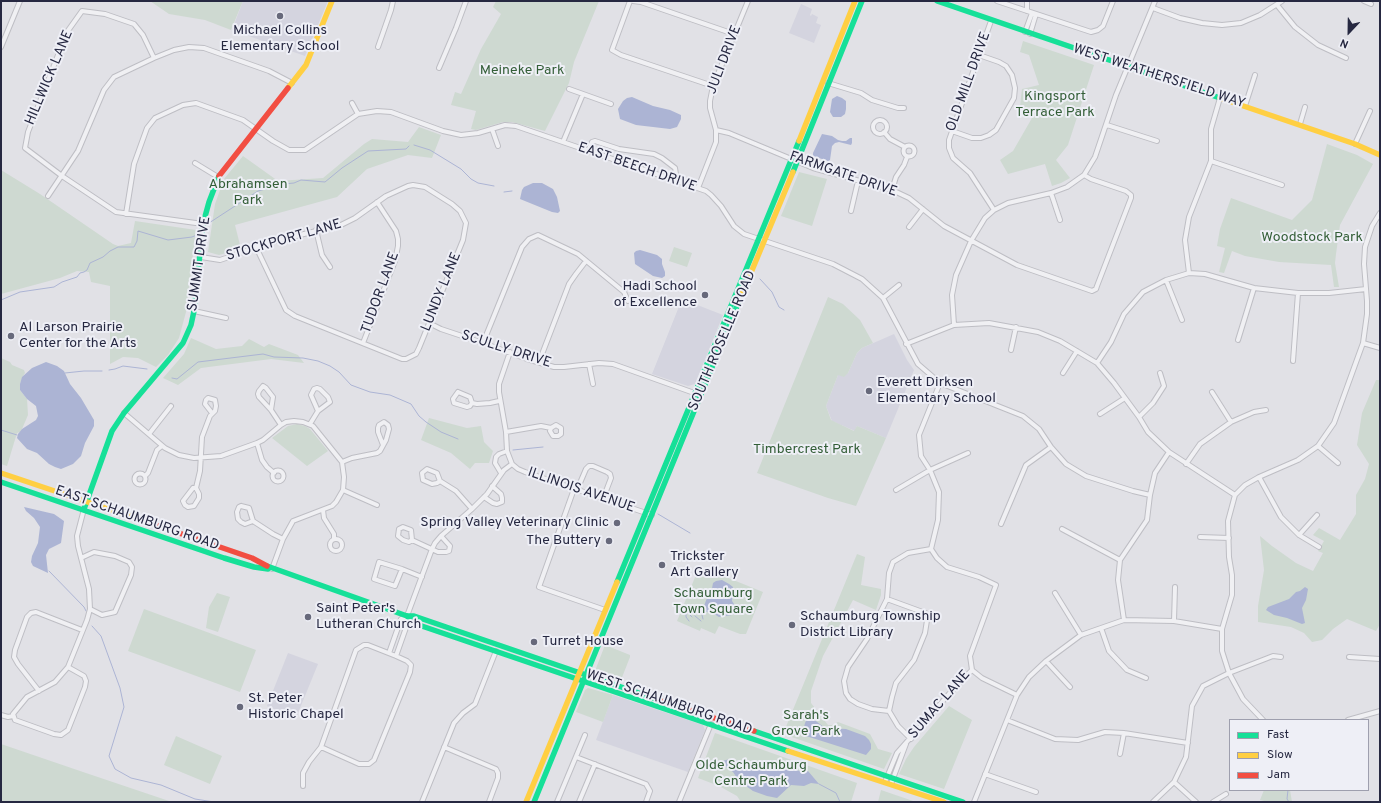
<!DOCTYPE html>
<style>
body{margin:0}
#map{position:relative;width:1381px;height:803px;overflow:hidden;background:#e1e1e6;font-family:Overpass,sans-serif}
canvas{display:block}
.frame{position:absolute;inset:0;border:2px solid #262841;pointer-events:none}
.legend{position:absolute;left:1229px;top:719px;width:140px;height:72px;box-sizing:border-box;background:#eeeff6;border:1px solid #9e9fae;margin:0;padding:5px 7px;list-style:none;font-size:12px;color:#262841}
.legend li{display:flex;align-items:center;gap:8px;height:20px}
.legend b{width:20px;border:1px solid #9e9fae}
.north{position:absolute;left:1329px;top:12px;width:40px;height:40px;-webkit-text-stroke:3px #eeeff6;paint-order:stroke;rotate:202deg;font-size:11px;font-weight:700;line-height:16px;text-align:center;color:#262841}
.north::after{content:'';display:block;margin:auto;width:14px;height:18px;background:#262841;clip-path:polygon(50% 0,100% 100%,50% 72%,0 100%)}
</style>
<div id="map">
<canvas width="1381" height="803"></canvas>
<div class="frame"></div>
<ul class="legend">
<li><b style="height:5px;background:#16e098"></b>Fast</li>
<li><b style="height:5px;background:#ffcf43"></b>Slow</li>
<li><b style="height:5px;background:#f24e42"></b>Jam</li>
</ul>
<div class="north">N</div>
</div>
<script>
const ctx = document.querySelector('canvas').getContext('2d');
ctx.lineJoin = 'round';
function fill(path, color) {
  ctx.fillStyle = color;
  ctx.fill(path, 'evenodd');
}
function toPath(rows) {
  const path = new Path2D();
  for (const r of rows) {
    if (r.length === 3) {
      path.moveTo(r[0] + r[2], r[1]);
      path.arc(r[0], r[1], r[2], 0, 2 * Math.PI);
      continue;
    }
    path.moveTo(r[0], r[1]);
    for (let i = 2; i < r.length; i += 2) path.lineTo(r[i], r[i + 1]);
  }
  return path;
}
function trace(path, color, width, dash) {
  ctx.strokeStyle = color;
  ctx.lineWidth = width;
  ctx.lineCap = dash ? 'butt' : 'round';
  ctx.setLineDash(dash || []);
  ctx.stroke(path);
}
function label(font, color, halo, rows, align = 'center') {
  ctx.font = font + ' Overpass,sans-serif';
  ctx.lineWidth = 4;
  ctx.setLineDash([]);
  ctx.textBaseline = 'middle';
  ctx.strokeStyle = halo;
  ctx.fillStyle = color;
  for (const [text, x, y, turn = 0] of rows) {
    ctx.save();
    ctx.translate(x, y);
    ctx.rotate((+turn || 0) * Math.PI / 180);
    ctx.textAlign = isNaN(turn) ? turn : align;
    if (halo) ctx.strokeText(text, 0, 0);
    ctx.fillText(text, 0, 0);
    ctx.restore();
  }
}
fill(toPath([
 [243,1,328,1,305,56,232,30],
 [801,4,812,9,810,15,811,16,812,14,818,17,816,23,821,25,814,43,789,33],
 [682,299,723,315,695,384,688,386,652,374],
 [894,334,907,360,914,370,886,438,857,426,855,431,832,421,826,406,838,375,848,373,857,353,862,348],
 [288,653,318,664,296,718,267,706],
 [613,695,703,725,705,730,688,772,596,740]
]), '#d4d4df');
fill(toPath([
 [150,1,243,1,231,30,205,20,169,14],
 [496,1,599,1,574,62,569,83,545,131,512,122,503,122,476,130,471,129,476,111,451,105,455,92,461,94,481,49,501,14,493,7],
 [1023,41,1094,65,1068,145,1056,160,1070,178,1061,183,1052,186,1045,164,1008,174,1000,160,1013,151,1032,118,1020,106,1022,89,1039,85,1029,55,1020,52],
 [419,127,441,135,432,158,408,155,367,169,337,197,235,225,241,249,219,255,208,252,215,204,224,179,243,156,278,181,323,178,364,144,372,139,408,142],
 [1327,144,1357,155,1373,164,1340,225,1336,254,1335,263,1339,287,1334,287,1331,265,1279,262,1245,256,1232,251,1224,273,1219,272,1225,248,1217,246,1220,229,1231,198,1292,220,1312,200],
 [1,170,40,194,113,244,118,246,131,243,135,221,196,230,186,312,179,338,168,355,156,367,138,358,123,357,110,364,110,286,91,282,89,272,77,271,60,278,1,294],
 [799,172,827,179,812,226,781,216],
 [674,247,692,253,687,267,669,261],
 [828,297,843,304,860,320,873,343,862,348,857,353,848,373,844,377,838,375,826,406,831,420,854,431,857,426,886,438,856,506,828,498,757,473],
 [191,338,216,349,242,346,249,339,264,347,269,344,298,355,304,363,271,359,201,368,178,385,163,378,184,354],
 [1,358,10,362,12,365,24,370,25,373,22,378,20,384,20,390,27,399,28,415,22,429,20,432,17,433,7,466,1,464],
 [1376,380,1380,380,1380,624,1376,631,1347,619,1333,629,1322,640,1312,642,1304,633,1291,627,1258,622,1258,606,1264,570,1260,536,1272,546,1296,563,1313,571,1323,553,1318,551,1324,541,1313,535,1319,528,1340,540,1356,514,1356,495,1365,479,1369,464,1357,445,1362,413],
 [429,418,467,428,481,426,484,442,493,451,489,463,475,463,470,469,451,453,421,440],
 [297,424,305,426,310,429,328,451,307,466,272,438,288,426],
 [857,554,865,557,861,585,881,589,881,595,876,610,853,600,823,656,811,691,811,703,828,725,832,725,838,722,870,734,878,749,892,753,884,769,783,734],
 [698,570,714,577,716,573,763,592,746,634,740,634,719,626,715,634,701,628,700,631,677,621],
 [217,593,230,597,218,632,206,628,209,607],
 [144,609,256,650,240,692,128,651],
 [605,645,630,655,630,657,621,680,595,671],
 [588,688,613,695,603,722,576,712,585,690],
 [949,706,972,720,944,789,899,774,906,759,914,747],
 [715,733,857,783,851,802,741,802,737,796,719,786,698,778],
 [176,736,222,756,210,784,164,765],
 [1,744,83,772,172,802,1,802],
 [881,790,916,802,878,802],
 [1264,790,1290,790,1292,802,1268,802,1260,800]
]), '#ced9d1');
fill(toPath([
 [837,96,842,98,846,101,846,109,845,114,841,117,833,117,830,112,832,99],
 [632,97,653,106,670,110,681,115,681,119,677,127,670,129,636,125,620,119,618,109,623,101,627,98],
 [822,134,832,136,838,140,842,141,846,141,850,138,852,138,852,143,851,145,839,142,835,143,832,146,830,160,828,161,813,156,813,153],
 [533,183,542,183,553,189,557,197,560,211,558,213,552,212,520,199,522,190,524,187],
 [640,250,657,255,662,259,662,264,665,272,665,276,662,278,653,276,635,264,634,253,636,251],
 [46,362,57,366,64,371,70,384,81,398,94,420,94,426,85,443,81,456,73,464,61,469,55,467,49,464,37,453,27,449,17,438,18,434,22,429,36,420,38,416,36,406,27,399,20,390,20,384,22,377,32,368],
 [24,507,54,514,64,521,61,543,49,549,46,555,48,573,33,566,31,562,32,556,38,543,40,527,34,518,26,511],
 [722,580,729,584,733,587,732,601,736,607,732,615,719,617,711,612,705,612,702,611,707,598,711,594,713,583,716,581],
 [1305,587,1308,589,1306,600,1302,608,1305,623,1302,624,1287,618,1274,615,1266,610,1268,607,1289,599,1296,592,1300,591],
 [812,718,825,728,846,729,865,736,869,740,871,744,871,749,866,755,806,736,803,734,803,731,805,723,807,719],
 [730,759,745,763,767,762,781,764,802,772,808,771,819,784,811,783,804,786,791,785,777,798,767,796,753,791,739,781,733,772,721,764,722,761]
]), '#acb4d4');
trace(toPath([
 [414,145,430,150,461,169,471,179,478,183,494,186],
 [284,184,294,183,301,180,325,182,342,168,368,151,406,149,409,146],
 [504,192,512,191],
 [206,225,258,191,277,186],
 [760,279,772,292,779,307,784,310],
 [1,300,20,292,54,287,62,282,77,277,80,273,84,272,87,270,90,263,103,257,110,251,118,247,134,247,137,241,138,231,168,240,192,237,199,234],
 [109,370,115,369,123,366,147,369],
 [65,373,84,371,102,371],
 [172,378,177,379,198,362,263,354,274,357,303,358,318,361,330,366,339,372,351,385,370,392,390,395,411,404,419,416,426,422,441,432,458,439],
 [1,430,17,435],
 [513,450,543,447],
 [658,514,690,533],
 [49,571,84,607,86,611],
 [702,615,703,619],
 [695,616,701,621],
 [689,621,686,617,686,614,688,613,692,617],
 [92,626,101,636,120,688,124,707,109,756,115,769,131,778,161,785,195,799,214,802],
 [819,784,836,793,840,802],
 [1288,790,1287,799,1289,802]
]), '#acb4d4', 1);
const street = toPath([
 [630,1,612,50,621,55,713,86],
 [633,1,641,2,734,34],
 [997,1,1091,32,1098,30,1103,26,1113,1],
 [1364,1,1371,4],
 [1277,5,1295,27,1318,45,1346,58],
 [1153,8,1180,18,1202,23,1222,25,1241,23,1260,15,1282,1],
 [1027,11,1027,1],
 [991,21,949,140,949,148,953,158,970,173,994,210],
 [1025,32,1032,13],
 [1030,34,1036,14],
 [1,47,20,1],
 [378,47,391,10,393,1],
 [154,58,143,35,134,24,105,14,82,11,67,32,28,132,25,148,62,176,116,212,203,224],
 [439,68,456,28,466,1],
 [828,83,861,93,872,100,898,108,904,108],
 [569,89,611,104],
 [352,103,358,114],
 [1245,106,1255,75],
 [880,127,7],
 [1300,124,1305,107],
 [1107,125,1157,141],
 [492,129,498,146],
 [716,130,729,133,813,168,892,190,909,198,944,226,1017,265,1092,291,1096,289,1097,286,1131,198,1131,195,1126,191,1091,179,1084,175],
 [952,131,972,138,981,138,989,135,996,130,1014,98,1015,88,1012,75,1006,66,999,62,979,55],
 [884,132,890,139,905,147],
 [563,142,583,94],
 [1355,144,1370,111],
 [909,151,5.5],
 [588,151,592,142,595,141,619,149,654,154,662,158,675,168,676,174,675,180],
 [1211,161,1282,185],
 [195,163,218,177],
 [698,188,716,142,716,130,710,108,710,101,713,86,748,1],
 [892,190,896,177,904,165,907,157],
 [1051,193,1060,220],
 [48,196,78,151,104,90,114,77,154,58,174,50,189,47,204,48,269,71,292,83],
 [851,211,858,181],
 [126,214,134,164,147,128,155,118,183,105,196,103,243,120,273,141,289,150,305,150,358,114,377,111,391,112,443,131,461,135,478,133,505,125,516,126,706,191,711,195,721,206,734,226,744,234,833,264,862,279,883,298,918,364,940,383,1023,416,1039,429,1051,447,1066,464,1086,476,1133,491,1150,495],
 [909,227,923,209],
 [316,230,322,255,330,267],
 [201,257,220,260,226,258,256,247,271,242,341,225,355,218,386,196,408,186,413,185,425,187,452,204,460,211,466,223,463,240,419,348,416,354,406,359,402,359,295,316,286,310,256,247],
 [1189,273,1185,240,1189,217,1211,161,1211,129,1220,98],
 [1166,280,1182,320],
 [883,298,899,285],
 [194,311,226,318],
 [429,323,441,329,483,343,527,359,554,367,564,367,599,363,613,364,697,394],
 [954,325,952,295,956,275,971,241,985,218,994,210,1008,203,1051,193,1067,187,1084,175,1095,157,1116,95,1155,1],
 [1238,340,1254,288],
 [363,343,395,261,398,246,398,239,396,231,377,202],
 [483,343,522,247,529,239,538,235,578,254,624,292,628,301],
 [1363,343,1380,348],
 [906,344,954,325,989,323,1038,332,1060,341,1097,363,1114,383,1139,417,1148,432,1169,452,1235,495],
 [1011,350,1016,327],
 [1293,361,1298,293],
 [539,362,569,284,576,274,586,261],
 [1097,363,1111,342,1124,314,1143,292,1166,280,1189,273,1205,274,1254,288,1298,293,1329,293,1366,289],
 [589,364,593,384],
 [1063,373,1077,351],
 [458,392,470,397,472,403,470,406,467,407,454,403,453,399,458,392],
 [1212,392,1231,422],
 [472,403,477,404,490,403,499,401],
 [271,410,273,397,266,388,263,386,259,391,258,394,259,397,271,410,281,425],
 [124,413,165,448,179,455,194,458,221,456,257,443,263,440,281,425,286,422,294,421,303,422,313,426,342,462,344,477,343,490,336,502,332,506,293,521,283,539,272,569],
 [1100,414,1125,398],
 [1139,417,1153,403,1164,386,1160,373],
 [310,424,318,411,330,402,328,397,320,389,317,388,314,389,311,395,318,411],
 [506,432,541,426,551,428,556,425,561,428,561,434,558,436,553,436,550,431,551,428],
 [149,434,171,406],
 [257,443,262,460,267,467,274,473],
 [1318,446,1338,463],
 [342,462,352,458,377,453,380,451,386,440,389,429,388,425,384,422,379,425,378,428,378,432,383,445],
 [512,464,518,469,525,472,652,515],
 [1186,464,1200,444,1231,422,1254,412,1266,410],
 [278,476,5.5],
 [501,473,495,463,496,457,499,454,507,451],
 [140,479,5.5],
 [145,476,148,473,157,450,162,446],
 [1259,477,1281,517,1299,535,1319,547],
 [440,481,437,483,432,484,423,480,422,473,427,469,437,473,440,481,456,491,472,509],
 [193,488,196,488,199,494,199,498,194,506,188,507,185,505,183,501,193,488],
 [196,488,200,471,202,437,210,416,215,411,216,406,215,400,208,398,206,400,205,404,212,413],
 [574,489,539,587,605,610],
 [343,490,377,505],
 [577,490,586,469,589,466,593,466,607,472,610,474,611,478,603,499],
 [896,490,930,470,968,453],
 [484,497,493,503,497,504,502,502,502,498,501,494,492,486],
 [241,506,249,508,253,521,245,524,241,522,238,519,237,512,239,507,241,506],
 [323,510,324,518,334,534,334,539],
 [253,521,273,534,283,539],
 [1001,524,1026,465,1051,447],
 [1062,529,1120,560],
 [1299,535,1317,515],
 [1200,537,1229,538],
 [336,545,6],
 [412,540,411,530,403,527,399,529,398,536,403,540,409,542,412,540,438,552,446,552,449,551,450,546,441,536],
 [81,558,94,552,115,556,129,562,132,567,131,575,115,612,102,615,90,609],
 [402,569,395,586,374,579,379,562,402,569,422,577],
 [1055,593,1081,635],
 [887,599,928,614,925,633,914,660,896,683,892,697,889,711],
 [1124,620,1118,580,1120,560,1147,520,1150,495,1155,473,1169,452],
 [1174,621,1175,587],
 [1101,628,1109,651,1127,670,1146,678],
 [389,653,401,619,407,616],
 [396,656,408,622,407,616,432,549,435,543,441,536,472,509,487,494,504,470,512,464,507,451,506,432,499,392,499,384,510,352],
 [1349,657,1380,659],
 [1046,661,1070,687],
 [68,667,84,676,86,681,85,687,68,730,61,735,54,734,15,720,13,714,27,697,55,682,68,667,87,620,90,609,89,589,78,546,77,536,84,509],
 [972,670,982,678,1017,695],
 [39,691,18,664,14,657,15,650,27,617,31,613,36,612,82,630],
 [1,715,8,717,13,716],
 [1007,720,1055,739,1078,740,1105,732,1124,733,1188,743],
 [1263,720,1243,699,1229,673,1222,651,1222,629,1232,595,1232,575,1229,557,1228,521,1235,495,1245,485,1259,477,1298,460,1318,446,1334,423,1363,343,1367,314,1367,301,1364,264,1365,247,1372,226,1380,213],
 [1348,720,1380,711],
 [911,739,898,726,889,711,872,709,858,704,850,699,846,693,844,681,848,667,867,639,887,599,889,573,893,562,908,553,931,549],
 [444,747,496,769,498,773,498,778,489,802],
 [1120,754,1124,733],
 [576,757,646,784,650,791,646,802],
 [985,774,1036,792],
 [885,782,897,753,949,694,972,670,970,656,996,585,979,577,947,567,937,558,931,549,938,520,939,492,930,470,921,456,919,435,940,383],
 [1174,782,1196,802],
 [891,784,906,744],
 [303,786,303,773,309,762,321,747,356,650,364,645,368,645,396,656,407,661,411,665,410,672,374,760,369,764,359,764,321,747],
 [422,802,454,723,463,713,475,704,496,651],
 [557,802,585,735],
 [579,802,595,764],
 [679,802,711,724],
 [974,802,1017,695,1029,677,1046,661,1081,635,1124,620,1174,621,1222,629],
 [1153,802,1174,782,1186,757,1192,706,1203,686,1229,673,1273,656,1281,657],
 [1213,802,1226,794]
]);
trace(street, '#bebec4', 6);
trace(street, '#f0f0f3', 4);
trace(toPath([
 [937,1,1220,98],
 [793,172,862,1],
 [1,482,224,558,254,567,268,569],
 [84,509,112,431,124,413,183,343,191,325,194,311,203,224,209,202,219,176],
 [267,566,407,616,414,616,662,701],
 [617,582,799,141],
 [407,616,413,623,788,751],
 [754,731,963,802],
 [534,802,740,299]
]), '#16e098', 5.5);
trace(toPath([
 [288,88,306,65,332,1],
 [1220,98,1355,144,1380,155],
 [799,141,855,1],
 [740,299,793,172],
 [1,473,141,520],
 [788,751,944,802],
 [526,802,617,582]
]), '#ffcf43', 5.5);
trace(toPath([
 [219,176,288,88],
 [141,520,252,558,267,566],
 [662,701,754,731]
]), '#f24e42', 5.5);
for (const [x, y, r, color] of [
 [280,16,4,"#67697b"],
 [705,295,4,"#67697b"],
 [11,336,4,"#67697b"],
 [869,391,4,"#67697b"],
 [617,523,4,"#67697b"],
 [609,541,4,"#67697b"],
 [662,565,4,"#67697b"],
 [308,617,4,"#67697b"],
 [792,625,4,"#67697b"],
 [534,642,4,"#67697b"],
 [240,707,4,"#67697b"]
]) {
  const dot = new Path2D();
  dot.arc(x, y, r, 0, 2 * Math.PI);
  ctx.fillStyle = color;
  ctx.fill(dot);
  trace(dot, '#eeeff6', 1.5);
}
label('14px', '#262841', '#eeeff6', [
 ["Michael Collins",280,31,"center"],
 ["Elementary School",280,47,"center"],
 ["Hadi School",697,287,"right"],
 ["of Excellence",697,303,"right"],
 ["Al Larson Prairie",19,328],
 ["Center for the Arts",19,344],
 ["Everett Dirksen",877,383],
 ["Elementary School",877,399],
 ["Spring Valley Veterinary Clinic",609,523,"right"],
 ["The Buttery",601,541,"right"],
 ["Trickster",670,557],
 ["Art Gallery",670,573],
 ["Saint Peter's",316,609],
 ["Lutheran Church",316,625],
 ["Schaumburg Township",800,617],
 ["District Library",800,633],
 ["Turret House",542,642],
 ["St. Peter",248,699],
 ["Historic Chapel",248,715]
], 'left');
label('14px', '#262841', '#eeeff6', [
 ["JULI DRIVE",725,60,-69],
 ["WEST WEATHERSFIELD WAY",1159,77,18],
 ["HILLWICK LANE",50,78,-67],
 ["OLD MILL DRIVE",969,82,-70],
 ["EAST BEECH DRIVE",637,168,19],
 ["FARMGATE DRIVE",843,175,19],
 ["STOCKPORT LANE",284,241,-16],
 ["SUMMIT DRIVE",200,264,-82],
 ["LUNDY LANE",442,292,-68],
 ["TUDOR LANE",381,293,-70],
 ["SOUTH ROSELLE ROAD",723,341,-67],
 ["SCULLY DRIVE",506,350,18],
 ["ILLINOIS AVENUE",581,491,19],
 ["EAST SCHAUMBURG ROAD",137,519,19],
 ["WEST SCHAUMBURG ROAD",669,703,19],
 ["SUMAC LANE",940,705,-49]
]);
label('14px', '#335e37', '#eeeff6', [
 ["Meineke Park",522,71],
 ["Kingsport",1055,97],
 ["Terrace Park",1055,113],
 ["Abrahamsen",248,185],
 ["Park",248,201],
 ["Woodstock Park",1312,238],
 ["Timbercrest Park",807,450],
 ["Schaumburg",713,594],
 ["Town Square",713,610],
 ["Sarah's",806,716],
 ["Grove Park",806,732],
 ["Olde Schaumburg",751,766],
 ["Centre Park",751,782]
]);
</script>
